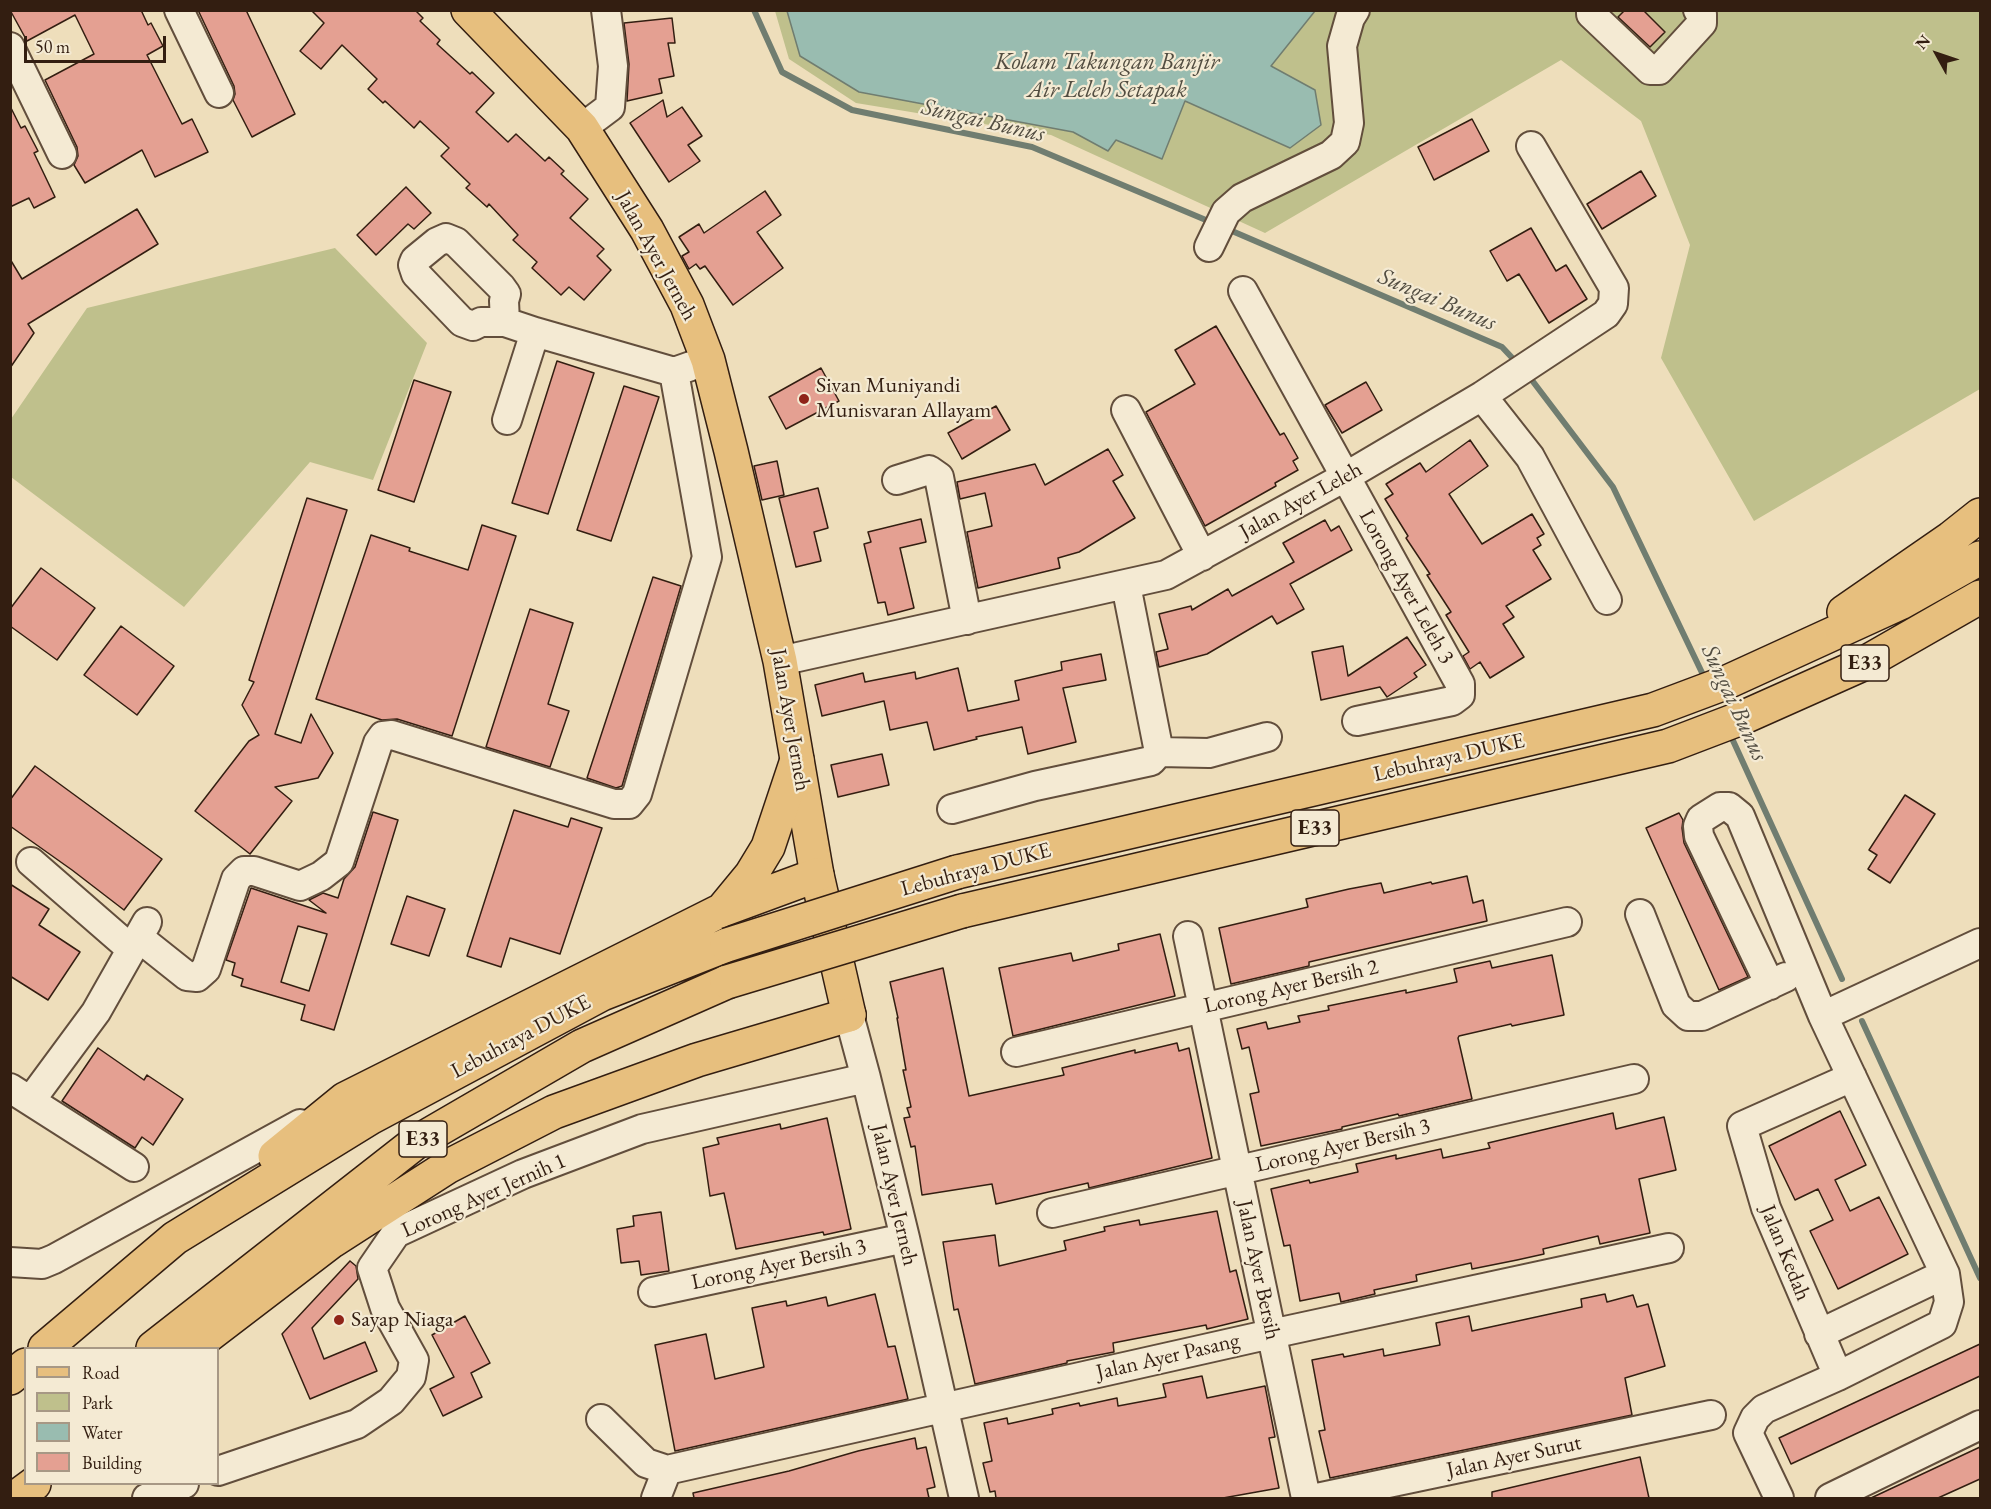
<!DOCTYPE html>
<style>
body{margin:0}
#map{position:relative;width:1991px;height:1509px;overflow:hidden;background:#eedebb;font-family:"EB Garamond",serif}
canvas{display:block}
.frame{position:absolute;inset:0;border:12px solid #331e11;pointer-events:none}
.legend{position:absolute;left:24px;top:1347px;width:195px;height:138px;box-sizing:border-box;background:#f4ead3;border:2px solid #a79885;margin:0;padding:8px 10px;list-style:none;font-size:18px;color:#331e11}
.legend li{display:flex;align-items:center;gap:12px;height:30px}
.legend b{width:30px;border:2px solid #a79885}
.north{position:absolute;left:1907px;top:24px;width:60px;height:60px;-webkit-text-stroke:4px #f4ead3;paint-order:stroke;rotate:310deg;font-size:16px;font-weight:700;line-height:24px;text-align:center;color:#331e11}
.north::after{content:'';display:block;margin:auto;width:21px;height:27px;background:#331e11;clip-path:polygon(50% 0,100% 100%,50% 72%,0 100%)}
.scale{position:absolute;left:24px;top:36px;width:142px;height:27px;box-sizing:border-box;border:3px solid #331e11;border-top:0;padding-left:8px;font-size:18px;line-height:21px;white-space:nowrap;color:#331e11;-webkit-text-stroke:4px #f4ead3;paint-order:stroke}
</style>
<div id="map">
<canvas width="1991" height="1509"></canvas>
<div class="frame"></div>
<ul class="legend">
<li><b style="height:8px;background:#e7bf7e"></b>Road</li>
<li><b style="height:16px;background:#bfc08c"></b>Park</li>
<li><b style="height:16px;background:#99bcb0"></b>Water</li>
<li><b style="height:16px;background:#e4a092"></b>Building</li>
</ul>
<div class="north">N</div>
<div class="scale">50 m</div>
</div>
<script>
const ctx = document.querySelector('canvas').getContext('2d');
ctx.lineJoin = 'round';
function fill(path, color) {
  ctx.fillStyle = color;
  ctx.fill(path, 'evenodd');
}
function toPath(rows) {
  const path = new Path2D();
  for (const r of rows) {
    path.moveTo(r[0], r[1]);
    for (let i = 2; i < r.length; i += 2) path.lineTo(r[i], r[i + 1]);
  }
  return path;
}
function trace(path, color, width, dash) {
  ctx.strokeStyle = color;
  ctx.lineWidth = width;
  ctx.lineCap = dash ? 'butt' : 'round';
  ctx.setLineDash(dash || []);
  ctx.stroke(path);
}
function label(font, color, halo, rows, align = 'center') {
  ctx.font = font + ' "EB Garamond",serif';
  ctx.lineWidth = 4.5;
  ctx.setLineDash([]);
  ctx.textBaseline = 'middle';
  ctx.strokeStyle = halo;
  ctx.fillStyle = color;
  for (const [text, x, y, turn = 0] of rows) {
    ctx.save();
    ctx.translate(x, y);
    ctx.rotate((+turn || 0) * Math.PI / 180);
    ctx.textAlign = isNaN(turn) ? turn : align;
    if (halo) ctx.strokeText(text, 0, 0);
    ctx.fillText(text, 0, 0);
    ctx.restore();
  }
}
fill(toPath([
 [775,11,1980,11,1980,389,1754,521,1661,358,1690,245,1641,121,1561,60,1265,233,1051,135,856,103,789,59],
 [335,248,427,343,373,480,310,462,184,607,11,477,11,419,87,308]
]), '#bfc08c');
const water = toPath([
 [787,11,1315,11,1271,66,1315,90,1321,125,1290,148,1185,101,1162,159,1116,140,1108,151,1073,132,859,92,800,56,787,11]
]);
fill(water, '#99bcb0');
trace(water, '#707d70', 1.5);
trace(toPath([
 [754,10,782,72,852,110,1032,147,1213,223],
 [1225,228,1502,347,1517,363],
 [1528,375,1613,487,1706,681],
 [1730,734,1842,979],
 [1862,1021,1980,1278]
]), '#707d70', 6);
const building = toPath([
 [10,10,141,10,148,25,151,23,163,46,147,55,182,124,192,119,208,152,155,177,142,150,85,183,74,165,78,156,77,147,45,80,94,54,75,15,27,41,10,10],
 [198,10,246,10,295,114,252,137,233,100,235,94,234,86,198,10],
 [311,10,415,10,423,18,420,21,440,40,437,44,470,74,472,72,494,93,476,112,508,142,516,134,545,161,549,157,564,171,561,174,588,199,570,218,604,249,597,256,611,270,584,300,569,287,561,295,532,268,537,262,513,240,518,235,489,204,487,207,466,188,470,184,441,156,449,148,420,121,414,128,385,101,383,103,368,89,377,79,342,45,321,69,300,51,324,23,311,10],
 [1625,10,1643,10,1665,32,1650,47,1618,17,1625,10],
 [672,18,675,43,668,43,674,76,659,79,662,93,627,101,629,64,624,23,672,18],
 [663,100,667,117,682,107,702,136,688,145,700,161,669,182,630,123,663,100],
 [10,106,21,128,25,126,38,151,34,153,55,197,34,208,29,198,10,207,10,106],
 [1472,119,1489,151,1434,180,1418,147,1472,119],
 [1641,171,1656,196,1602,229,1587,204,1641,171],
 [406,187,431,213,414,229,408,224,376,255,357,235,406,187],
 [765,191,781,215,757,232,783,268,733,305,705,266,700,269,696,264,689,269,682,256,689,252,679,237,699,224,704,233,765,191],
 [137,209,158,244,28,324,34,333,10,368,10,259,22,279,137,209],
 [1531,228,1556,271,1566,265,1587,299,1549,323,1519,274,1507,281,1490,251,1531,228],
 [1216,326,1280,435,1284,433,1298,458,1293,461,1298,470,1275,483,1276,486,1205,526,1146,412,1195,384,1175,350,1216,326],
 [557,361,594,373,548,514,512,503,557,361],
 [821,368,839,401,786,429,769,397,821,368],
 [414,380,451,392,414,502,378,490,414,380],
 [1366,382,1382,410,1342,433,1325,405,1366,382],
 [624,386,659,397,611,541,577,530,624,386],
 [996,406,1010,430,962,459,948,433,996,406],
 [1470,440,1488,466,1449,494,1482,544,1532,514,1544,534,1537,538,1541,545,1533,550,1551,579,1506,606,1514,617,1503,624,1524,657,1490,678,1480,662,1470,669,1463,656,1469,652,1446,615,1451,612,1427,575,1430,574,1406,538,1408,536,1385,499,1393,494,1386,484,1420,463,1426,472,1470,440],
 [1108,449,1123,475,1113,481,1135,518,1079,552,1058,558,1060,568,978,588,967,532,992,526,985,493,960,499,957,482,1035,464,1045,485,1108,449],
 [777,461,784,495,762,500,754,466,777,461],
 [818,488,828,528,814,532,821,561,796,567,779,498,818,488],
 [307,498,347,510,275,734,301,743,311,714,333,753,318,778,275,787,292,801,250,854,195,811,249,741,259,735,242,705,254,682,249,680,307,498],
 [921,519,926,542,900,548,914,608,888,615,885,602,878,603,864,544,871,542,868,532,921,519],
 [1325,520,1331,531,1339,526,1352,550,1290,584,1304,609,1277,624,1272,616,1207,654,1159,667,1156,652,1168,649,1159,614,1191,606,1192,610,1228,589,1232,596,1294,562,1283,543,1325,520],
 [482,525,516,536,452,736,397,719,382,720,316,699,371,535,410,548,409,551,468,570,482,525],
 [41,568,95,608,57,660,10,626,10,609,41,568],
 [653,577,681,586,622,786,616,788,587,778,653,577],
 [530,609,573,623,548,704,569,711,550,767,486,747,530,609],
 [121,626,174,666,137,715,84,675,121,626],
 [1407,637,1426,665,1414,673,1417,677,1387,697,1380,687,1321,700,1312,652,1343,646,1348,676,1407,637],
 [1101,654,1106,680,1063,688,1076,742,1028,754,1022,727,976,737,977,739,934,750,927,722,890,730,884,701,822,716,815,685,863,673,865,682,915,672,916,679,958,668,968,711,1019,700,1015,681,1062,670,1061,662,1101,654],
 [882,754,889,785,838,797,831,765,882,754],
 [35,766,162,859,124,910,72,870,10,826,10,800,35,766],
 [1905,795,1935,814,1890,883,1868,869,1877,855,1869,850,1905,795],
 [514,810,568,827,571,818,602,828,560,954,510,938,501,967,467,956,514,810],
 [373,812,398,820,334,1030,301,1020,305,1005,241,986,243,979,232,975,235,963,226,960,251,888,326,913,309,900,323,893,338,898,344,879,355,867,373,812],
 [298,926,327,934,309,991,281,982,298,926],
 [1679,813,1683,820,1682,828,1684,843,1748,977,1719,990,1646,828,1679,813],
 [1467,876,1473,903,1483,900,1487,921,1309,962,1309,966,1231,984,1219,928,1308,907,1306,899,1349,889,1381,883,1384,893,1431,882,1432,884,1467,876],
 [10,884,49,909,39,925,80,952,48,1000,10,976,10,884],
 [407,896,445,909,429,956,391,944,407,896],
 [1160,934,1175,996,1013,1036,999,968,1071,953,1073,961,1119,950,1118,944,1160,934],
 [1552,955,1564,1015,1512,1026,1511,1024,1459,1036,1458,1038,1472,1099,1399,1116,1398,1114,1342,1127,1342,1129,1261,1146,1250,1094,1259,1092,1249,1047,1242,1049,1237,1029,1266,1022,1268,1029,1300,1022,1298,1016,1329,1010,1328,1006,1406,990,1406,993,1457,982,1454,969,1490,961,1492,968,1552,955],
 [943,968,969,1096,1064,1075,1062,1068,1135,1050,1135,1053,1177,1043,1179,1051,1189,1048,1212,1158,1089,1188,1088,1183,996,1204,992,1184,922,1195,915,1146,911,1147,904,1118,910,1117,907,1108,911,1107,903,1070,906,1070,897,1018,898,1018,890,982,943,968],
 [98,1048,144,1080,147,1075,183,1099,153,1145,142,1137,135,1148,62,1101,98,1048],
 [1840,1111,1866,1165,1835,1180,1850,1211,1879,1197,1908,1254,1838,1289,1810,1231,1833,1220,1818,1189,1795,1200,1769,1146,1840,1111],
 [1613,1113,1616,1129,1664,1117,1676,1170,1639,1179,1650,1233,1600,1244,1598,1236,1543,1249,1544,1254,1517,1260,1472,1269,1471,1263,1416,1275,1417,1281,1374,1290,1375,1294,1341,1302,1339,1293,1300,1301,1290,1245,1284,1246,1271,1189,1309,1180,1310,1183,1358,1172,1356,1164,1396,1155,1396,1159,1441,1149,1443,1158,1490,1148,1488,1143,1613,1113],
 [827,1118,851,1229,824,1235,823,1232,736,1249,724,1193,710,1196,703,1148,719,1144,717,1138,780,1124,781,1129,827,1118],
 [1217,1211,1230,1272,1236,1270,1248,1319,1207,1329,1206,1325,1113,1343,1114,1352,1067,1361,1067,1363,975,1384,958,1309,954,1310,943,1242,995,1235,999,1266,1066,1250,1064,1241,1105,1231,1104,1227,1139,1220,1140,1225,1217,1211],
 [661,1212,669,1271,641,1275,639,1261,621,1263,617,1229,634,1226,633,1216,661,1212],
 [350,1261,356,1266,358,1279,312,1328,324,1359,365,1342,377,1371,310,1399,282,1334,350,1261],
 [875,1294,888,1347,895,1346,908,1399,675,1451,655,1345,706,1334,715,1379,764,1367,752,1308,786,1301,787,1306,826,1297,828,1306,875,1294],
 [1605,1294,1607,1302,1633,1295,1637,1307,1648,1304,1665,1366,1625,1378,1632,1415,1330,1478,1319,1431,1325,1430,1312,1360,1343,1354,1344,1357,1383,1349,1384,1356,1440,1345,1436,1323,1469,1316,1472,1331,1582,1307,1581,1299,1605,1294],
 [465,1316,490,1363,471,1373,482,1397,443,1416,430,1389,454,1377,432,1335,465,1316],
 [1980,1344,1980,1376,1791,1464,1779,1438,1980,1344],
 [1202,1376,1207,1398,1265,1386,1275,1437,1269,1438,1279,1488,1223,1498,996,1498,995,1491,990,1492,983,1463,992,1461,984,1423,1007,1418,1008,1424,1053,1414,1052,1409,1079,1403,1080,1406,1117,1398,1118,1406,1166,1397,1163,1384,1202,1376],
 [915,1438,917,1449,926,1447,935,1487,927,1489,929,1498,694,1498,693,1493,789,1471,858,1451,915,1438],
 [1980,1447,1980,1479,1938,1498,1871,1498,1980,1447],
 [1640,1457,1649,1498,1492,1498,1492,1492,1640,1457]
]);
fill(building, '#e4a092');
trace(building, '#331e11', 1.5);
const minor = toPath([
 [179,10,219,93],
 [1591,10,1591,14,1650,70,1659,70,1702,23,1702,14,1698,10],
 [10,47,62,154],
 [582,128,610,107,613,66,606,10],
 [1209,247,1226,212,1242,198,1331,155,1345,142,1349,123,1342,46,1350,18,1355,10],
 [1243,291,1460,684,1460,695,1452,701,1357,721],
 [505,322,504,301,506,294,501,287,456,242,446,238,437,242,415,260,413,265,416,274,462,322,473,326,481,322,505,322,535,332,507,420],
 [535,332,674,372,691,366],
 [1482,396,1530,457,1607,600],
 [1126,410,1202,556],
 [897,480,929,470,939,477,967,620],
 [1126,585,1159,752],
 [780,661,1166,575,1345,477,1482,396,1606,314,1613,304,1614,288,1531,146],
 [1159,752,1209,753,1267,737],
 [952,809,1035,786,1151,761,1159,752],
 [31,862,131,949],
 [1640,914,1676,1005,1688,1016,1702,1016,1786,977],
 [1188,936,1306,1498],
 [138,937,187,976,197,977,206,969,236,879,244,871,254,871,300,886,321,876,339,862,378,743,383,736,392,735,614,804,629,804,637,794,707,557,674,372],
 [1770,985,1699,836,1698,826,1701,819,1720,807,1729,807,1740,816,1823,1016,1945,1274,1949,1302,1942,1324,1838,1376,1764,1409,1755,1418,1748,1433,1779,1498],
 [849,1015,866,1078,905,1238,964,1498],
 [1823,1016,1980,943],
 [1016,1052,1567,922],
 [10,1088,134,1167],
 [31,1100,96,1012,147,922],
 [1052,1213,1634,1079],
 [10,1262,42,1264,54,1259,300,1124],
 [653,1292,905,1238],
 [1819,1334,1945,1274],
 [1838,1376,1766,1208,1742,1126,1852,1077],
 [601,1419,646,1463,667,1470,656,1498],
 [667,1470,1271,1334,1669,1248],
 [218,1471,357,1424,391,1401,411,1377,414,1360,385,1308,372,1268,396,1233,523,1174,642,1129,866,1078],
 [147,1498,184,1484],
 [1317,1498,1711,1415],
 [1830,1498,1980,1425]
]);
const major = toPath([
 [468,10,582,128,647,230,687,305,708,360,731,451,780,661,817,875,849,1015]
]);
const highway = toPath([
 [1844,612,1951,538,1980,515],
 [957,872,1653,710,1725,683,1900,603,1980,558],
 [723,909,751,875,768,847,797,760],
 [962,911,1668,746,1744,717,1863,664,1980,597],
 [275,1156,345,1099,722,910,817,875],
 [45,1348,175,1238,370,1118,602,994,727,945],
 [153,1348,415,1143,582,1046,727,982],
 [192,1348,332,1241,447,1167,554,1112,697,1060,849,1015],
 [10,1378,26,1365],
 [15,1498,34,1484]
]);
trace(minor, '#624e3c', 32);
trace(major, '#331e11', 36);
trace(highway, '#331e11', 36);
trace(minor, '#f4ead3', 28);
trace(major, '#e7bf7e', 33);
trace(highway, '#e7bf7e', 33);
const highwayBridge = toPath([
 [727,945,957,872],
 [727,982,962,911]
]);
trace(highwayBridge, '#331e11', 36, []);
trace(highwayBridge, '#e7bf7e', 33);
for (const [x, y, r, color] of [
 [804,399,6,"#8f2418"],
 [339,1320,6,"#8f2418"]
]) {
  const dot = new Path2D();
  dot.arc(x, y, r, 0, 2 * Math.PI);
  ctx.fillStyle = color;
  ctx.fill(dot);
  trace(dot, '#f4ead3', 2);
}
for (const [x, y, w] of [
 [1865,663,48],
 [1315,828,48],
 [423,1139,48]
]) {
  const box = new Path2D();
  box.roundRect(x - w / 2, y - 18, w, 36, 4.5);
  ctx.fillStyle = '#f4ead3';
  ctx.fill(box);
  trace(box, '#331e11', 1.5);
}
label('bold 21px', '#331e11', null, [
 ["E33",1865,663],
 ["E33",1315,828],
 ["E33",423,1139]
]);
label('22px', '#331e11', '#f4ead3', [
 ["Jalan Ayer Jerneh",656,256,61],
 ["Jalan Ayer Leleh",1301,501,-29],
 ["Lorong Ayer Leleh 3",1406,587,61],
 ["Jalan Ayer Jerneh",790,720,80],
 ["Lebuhraya DUKE",1449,758,-13],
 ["Lebuhraya DUKE",976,870,-15],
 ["Lorong Ayer Bersih 2",1291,987,-13],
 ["Lebuhraya DUKE",521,1037,-28],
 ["Lorong Ayer Bersih 3",1343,1146,-13],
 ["Jalan Ayer Jerneh",894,1195,77],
 ["Lorong Ayer Jernih 1",484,1196,-24],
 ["Jalan Kedah",1785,1253,68],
 ["Lorong Ayer Bersih 3",779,1265,-12],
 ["Jalan Ayer Bersih",1258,1270,78],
 ["Jalan Ayer Pasang",1168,1357,-13],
 ["Jalan Ayer Surut",1514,1457,-12]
]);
label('22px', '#331e11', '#f4ead3', [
 ["Sivan Muniyandi",816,386],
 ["Munisvaran Allayam",816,411],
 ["Sayap Niaga",351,1320]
], 'left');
label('italic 24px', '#524d41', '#f4ead3', [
 ["Kolam Takungan Banjir",1107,62],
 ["Air Leleh Setapak",1107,90],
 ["Sungai Bunus",983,121,13],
 ["Sungai Bunus",1437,300,23],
 ["Sungai Bunus",1734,703,65]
]);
</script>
